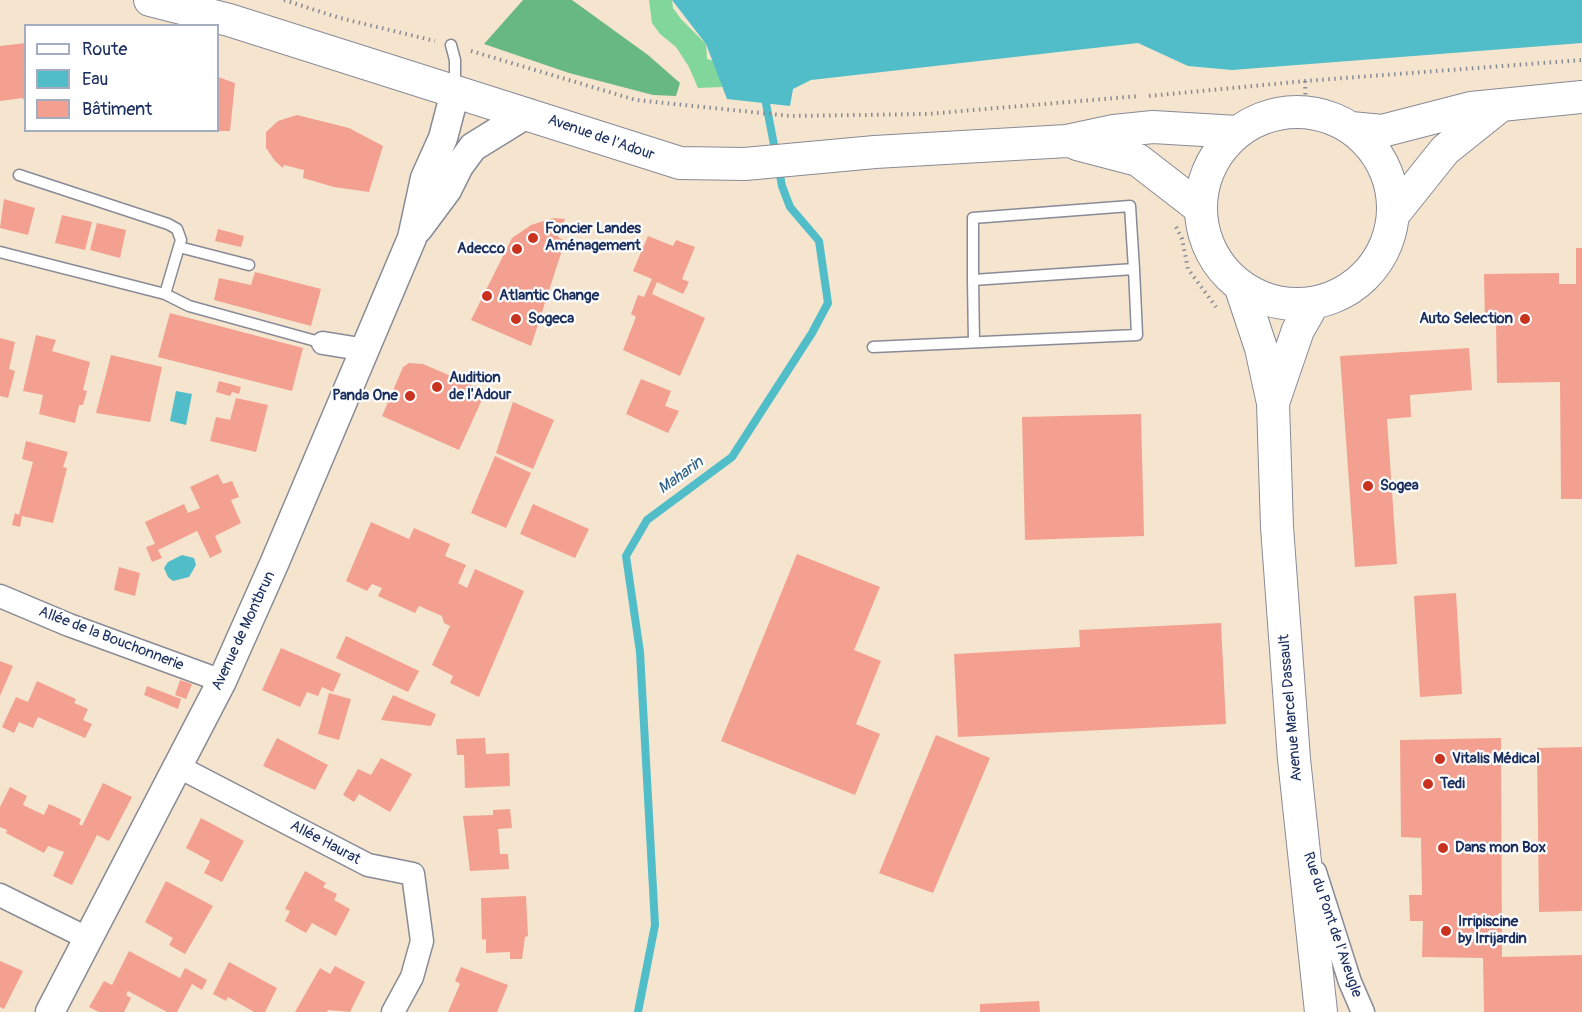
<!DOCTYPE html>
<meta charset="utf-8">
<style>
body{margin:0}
#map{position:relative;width:1582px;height:1012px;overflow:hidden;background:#f5e5ce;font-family:Pangolin,sans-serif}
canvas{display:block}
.legend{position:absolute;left:24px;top:24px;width:195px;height:108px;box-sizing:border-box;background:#fff;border:2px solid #a4acbf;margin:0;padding:8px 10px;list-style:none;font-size:18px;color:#1b2f5e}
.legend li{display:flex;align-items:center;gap:12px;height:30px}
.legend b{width:30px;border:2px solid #a4acbf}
</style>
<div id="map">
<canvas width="1582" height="1012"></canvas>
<ul class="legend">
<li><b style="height:8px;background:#fff"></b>Route</li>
<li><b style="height:16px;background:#50bdc9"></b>Eau</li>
<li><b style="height:16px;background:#f3a091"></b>Bâtiment</li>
</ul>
</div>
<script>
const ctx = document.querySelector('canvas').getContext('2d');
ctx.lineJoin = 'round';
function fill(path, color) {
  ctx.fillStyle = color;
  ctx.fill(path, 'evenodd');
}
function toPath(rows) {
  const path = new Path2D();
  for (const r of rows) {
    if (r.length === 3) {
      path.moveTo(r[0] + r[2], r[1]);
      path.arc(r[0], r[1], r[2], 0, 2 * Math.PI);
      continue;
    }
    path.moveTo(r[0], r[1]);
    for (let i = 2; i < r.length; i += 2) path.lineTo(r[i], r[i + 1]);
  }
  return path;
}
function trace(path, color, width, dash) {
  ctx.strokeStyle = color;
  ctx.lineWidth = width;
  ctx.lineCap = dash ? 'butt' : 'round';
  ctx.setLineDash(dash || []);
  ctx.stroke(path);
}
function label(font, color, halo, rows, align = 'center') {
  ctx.font = font + ' Pangolin,sans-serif';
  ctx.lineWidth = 4.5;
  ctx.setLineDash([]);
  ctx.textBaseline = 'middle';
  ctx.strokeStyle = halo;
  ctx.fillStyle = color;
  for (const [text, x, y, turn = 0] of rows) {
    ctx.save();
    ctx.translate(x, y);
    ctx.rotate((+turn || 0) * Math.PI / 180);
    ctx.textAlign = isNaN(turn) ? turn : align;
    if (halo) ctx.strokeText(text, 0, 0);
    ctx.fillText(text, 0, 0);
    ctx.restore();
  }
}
fill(toPath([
 [649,0,672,0,673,8,681,19,706,44,707,59,718,62,722,87,698,88,689,67,676,47,660,34,652,23]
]), '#81d79b');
fill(toPath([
 [523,0,572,0,648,55,680,83,676,96,653,95,569,73,484,44]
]), '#68b883');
fill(toPath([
 [672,0,1582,0,1582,43,1232,70,1188,66,1138,43,811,80,793,89,790,106,727,99,706,44],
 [176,391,192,394,186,425,170,421],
 [182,555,194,558,196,565,189,577,173,581,168,577,164,568,168,562]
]), '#50bdc9');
trace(toPath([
 [638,1012,655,925,640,652,626,556,647,520,732,457,812,333,828,303,819,241,790,207,782,186,764,93]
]), '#50bdc9', 8);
fill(toPath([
 [26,43,26,106,23,98,0,101,0,46],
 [218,77,235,83,230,131,218,131],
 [297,115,349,128,383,146,369,192,334,187,303,178,304,170,284,165,283,168,275,161,266,148,266,132,278,121],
 [4,199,35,208,28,235,0,228],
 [62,215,92,222,85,250,55,243],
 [553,218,565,219,558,237,565,241,531,346,471,320,512,238,531,225],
 [97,223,126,230,120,258,90,250],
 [218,229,244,236,241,247,215,241],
 [648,236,673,246,676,240,695,247,682,279,689,282,683,294,657,282,652,294,705,318,680,376,623,350,636,317,631,314,638,295,644,297,652,279,633,271],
 [1576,248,1582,248,1582,499,1561,499,1560,382,1497,383,1496,322,1485,322,1484,274,1559,273,1559,284,1576,284],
 [255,272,321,289,311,326,214,300,219,278,251,285],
 [170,313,303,348,292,391,158,357],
 [36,335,56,340,52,351,90,362,83,390,87,391,83,405,79,405,75,423,39,414,43,395,23,391],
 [0,338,15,342,9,369,15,371,8,398,0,396],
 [1469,348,1472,390,1410,395,1411,417,1387,419,1397,564,1355,567,1340,356],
 [111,355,162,367,150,422,96,413],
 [409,363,423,364,486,391,459,450,382,416,403,367],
 [641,379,671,391,665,406,679,411,668,433,626,414],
 [219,381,241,387,239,394,232,392,230,396,216,392],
 [236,398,268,405,256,452,210,441,216,417,230,420],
 [513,402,554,420,533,469,496,453],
 [1141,414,1144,536,1025,540,1022,417],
 [26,441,68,452,63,467,67,468,53,523,22,516,20,527,12,525,15,513,19,515,33,462,22,459],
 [495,456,531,473,506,528,471,513],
 [218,474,223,484,232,481,239,497,231,500,241,523,215,536,222,552,210,558,197,531,158,550,162,558,152,562,146,547,155,544,145,522,184,504,188,513,200,508,190,487],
 [533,504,589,529,575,558,520,534],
 [371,522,409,539,414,528,450,544,445,556,466,565,458,583,467,588,475,569,524,591,479,697,450,683,453,676,432,665,450,626,444,623,442,616,419,606,415,613,378,596,382,588,372,584,367,591,346,581],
 [797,554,880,587,854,650,881,661,856,724,880,734,855,795,721,741],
 [119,567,140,573,135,596,114,590],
 [1456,593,1462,694,1420,697,1414,596],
 [1221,623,1226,724,958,737,954,654,1080,647,1079,630],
 [346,636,419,671,408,692,336,658],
 [281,648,341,674,333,692,322,687,318,696,307,692,300,707,262,690],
 [0,661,13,666,0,696],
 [180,680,192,684,186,699,175,695],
 [37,681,76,699,74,703,88,709,83,720,92,724,85,738,38,717,33,728,19,722,14,733,2,727,16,697,28,702],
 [147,686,181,699,178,709,144,695],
 [329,693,351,699,339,740,318,734],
 [393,695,436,714,431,726,381,720],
 [936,735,990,758,933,893,879,873],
 [277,738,328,765,315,790,263,766],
 [485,738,486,754,509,753,510,786,465,788,464,755,457,755,456,739],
 [1501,738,1502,957,1582,955,1582,1012,1484,1012,1483,958,1422,957,1423,921,1410,921,1409,895,1422,895,1421,838,1401,837,1400,740],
 [1582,747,1582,911,1539,912,1537,748],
 [381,758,412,774,390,812,359,794,354,802,343,795,358,769,371,775],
 [103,783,132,797,109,841,97,835,72,885,53,876,64,852,48,846,44,853,6,833,7,830,0,827,0,807,10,787,27,796,23,805,44,815,49,804,81,819,79,824,82,826],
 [510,809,512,828,498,829,500,854,508,854,509,869,470,871,463,816,493,815,493,810],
 [201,818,244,841,222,882,204,873,210,861,186,848],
 [305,871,326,883,323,887,337,894,334,900,350,909,336,936,312,923,306,933,285,921,290,911,285,909],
 [166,881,213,906,185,954,169,945,173,938,145,922],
 [526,896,528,936,525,937,522,959,510,959,510,952,486,953,486,939,482,940,481,898],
 [129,951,180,978,185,968,207,980,202,990,192,984,177,1012,167,1012,128,991,126,995,131,998,124,1012,99,1012,89,1007,104,981,112,985],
 [0,961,23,971,4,1009,0,1007],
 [229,962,277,988,265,1012,254,1012,228,997,226,1001,213,994],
 [335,966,365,982,350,1012,328,1010,327,1012,295,1012,320,968,330,974],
 [461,967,508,985,497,1012,448,1012,460,984,455,981],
 [1039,1001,1040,1012,980,1012,980,1004]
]), '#f3a091');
const service = toPath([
 [451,45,455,60,455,89],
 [19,175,168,224,177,229,181,240,165,294],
 [179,247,249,265],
 [0,252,165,294,189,306,323,343],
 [973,280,973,218,1130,206,1134,269],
 [873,347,1137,335,1134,269,973,280,974,342]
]);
const minor = toPath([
 [323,343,366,350],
 [0,596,69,625,222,681],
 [177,766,368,865,413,874,422,941,412,977,393,1012],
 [1315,872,1350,982,1363,1012],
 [0,895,89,939]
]);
const tertiary = toPath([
 [418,229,447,190,459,166,473,147,528,113],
 [50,1012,222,681,274,564,412,238,425,178,443,138,455,92]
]);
const secondary = toPath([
 [150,0,229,20,680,163,745,164,875,152,1067,141,1114,131,1153,127,1237,132],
 [1297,208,96],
 [1351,128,1382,131,1471,108,1582,97],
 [1077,144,1138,160,1200,208],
 [1393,215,1445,150,1500,106],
 [1241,288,1261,348,1273,403,1277,527,1294,759,1321,1012],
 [1274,400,1298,330,1313,304]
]);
trace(service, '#888a96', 13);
trace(minor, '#888a96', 25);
trace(tertiary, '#888a96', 31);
trace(secondary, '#888a96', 34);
trace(toPath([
 [284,0,340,18,435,41],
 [471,51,636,100,790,116,927,114,1139,96],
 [1305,81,1306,112],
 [1149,96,1305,81,1582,60],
 [1176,227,1182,239,1188,269,1216,307]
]), '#888a96', 4, [1.5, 4.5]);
trace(service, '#fff', 10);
trace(minor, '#fff', 22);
trace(tertiary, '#fff', 28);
trace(secondary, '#fff', 32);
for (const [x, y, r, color] of [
 [533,238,6,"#c8321e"],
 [517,249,6,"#c8321e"],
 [487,296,6,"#c8321e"],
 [516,319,6,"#c8321e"],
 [1525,319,6,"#c8321e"],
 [437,387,6,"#c8321e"],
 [410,396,6,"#c8321e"],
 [1368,486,6,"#c8321e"],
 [1440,759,6,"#c8321e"],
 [1428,784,6,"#c8321e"],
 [1443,848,6,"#c8321e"],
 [1446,931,6,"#c8321e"]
]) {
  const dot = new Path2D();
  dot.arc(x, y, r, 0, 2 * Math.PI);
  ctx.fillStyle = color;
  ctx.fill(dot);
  trace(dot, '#fff', 2);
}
label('15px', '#1b2f5e', '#fff', [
 ["Avenue de l'Adour",601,138,19],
 ["Avenue de Montbrun",244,631,-65],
 ["Allée de la Bouchonnerie",111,639,21],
 ["Avenue Marcel Dassault",1291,708,-95],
 ["Allée Haurat",325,843,28],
 ["Rue du Pont de l'Aveugle",1332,925,71]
]);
label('bold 15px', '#1b2f5e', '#fff', [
 ["Foncier Landes",545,229],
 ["Aménagement",545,246],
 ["Adecco",505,249,"right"],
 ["Atlantic Change",499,296],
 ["Sogeca",528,319],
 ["Auto Selection",1513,319,"right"],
 ["Audition",449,378],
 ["de l'Adour",449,395],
 ["Panda One",398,396,"right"],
 ["Sogea",1380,486],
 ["Vitalis Médical",1452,759],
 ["Tedi",1440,784],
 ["Dans mon Box",1455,848],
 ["Irripiscine",1458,922],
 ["by Irrijardin",1458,939]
], 'left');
label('italic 16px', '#2e6183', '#fff', [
 ["Maharin",681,476,-36]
]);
</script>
